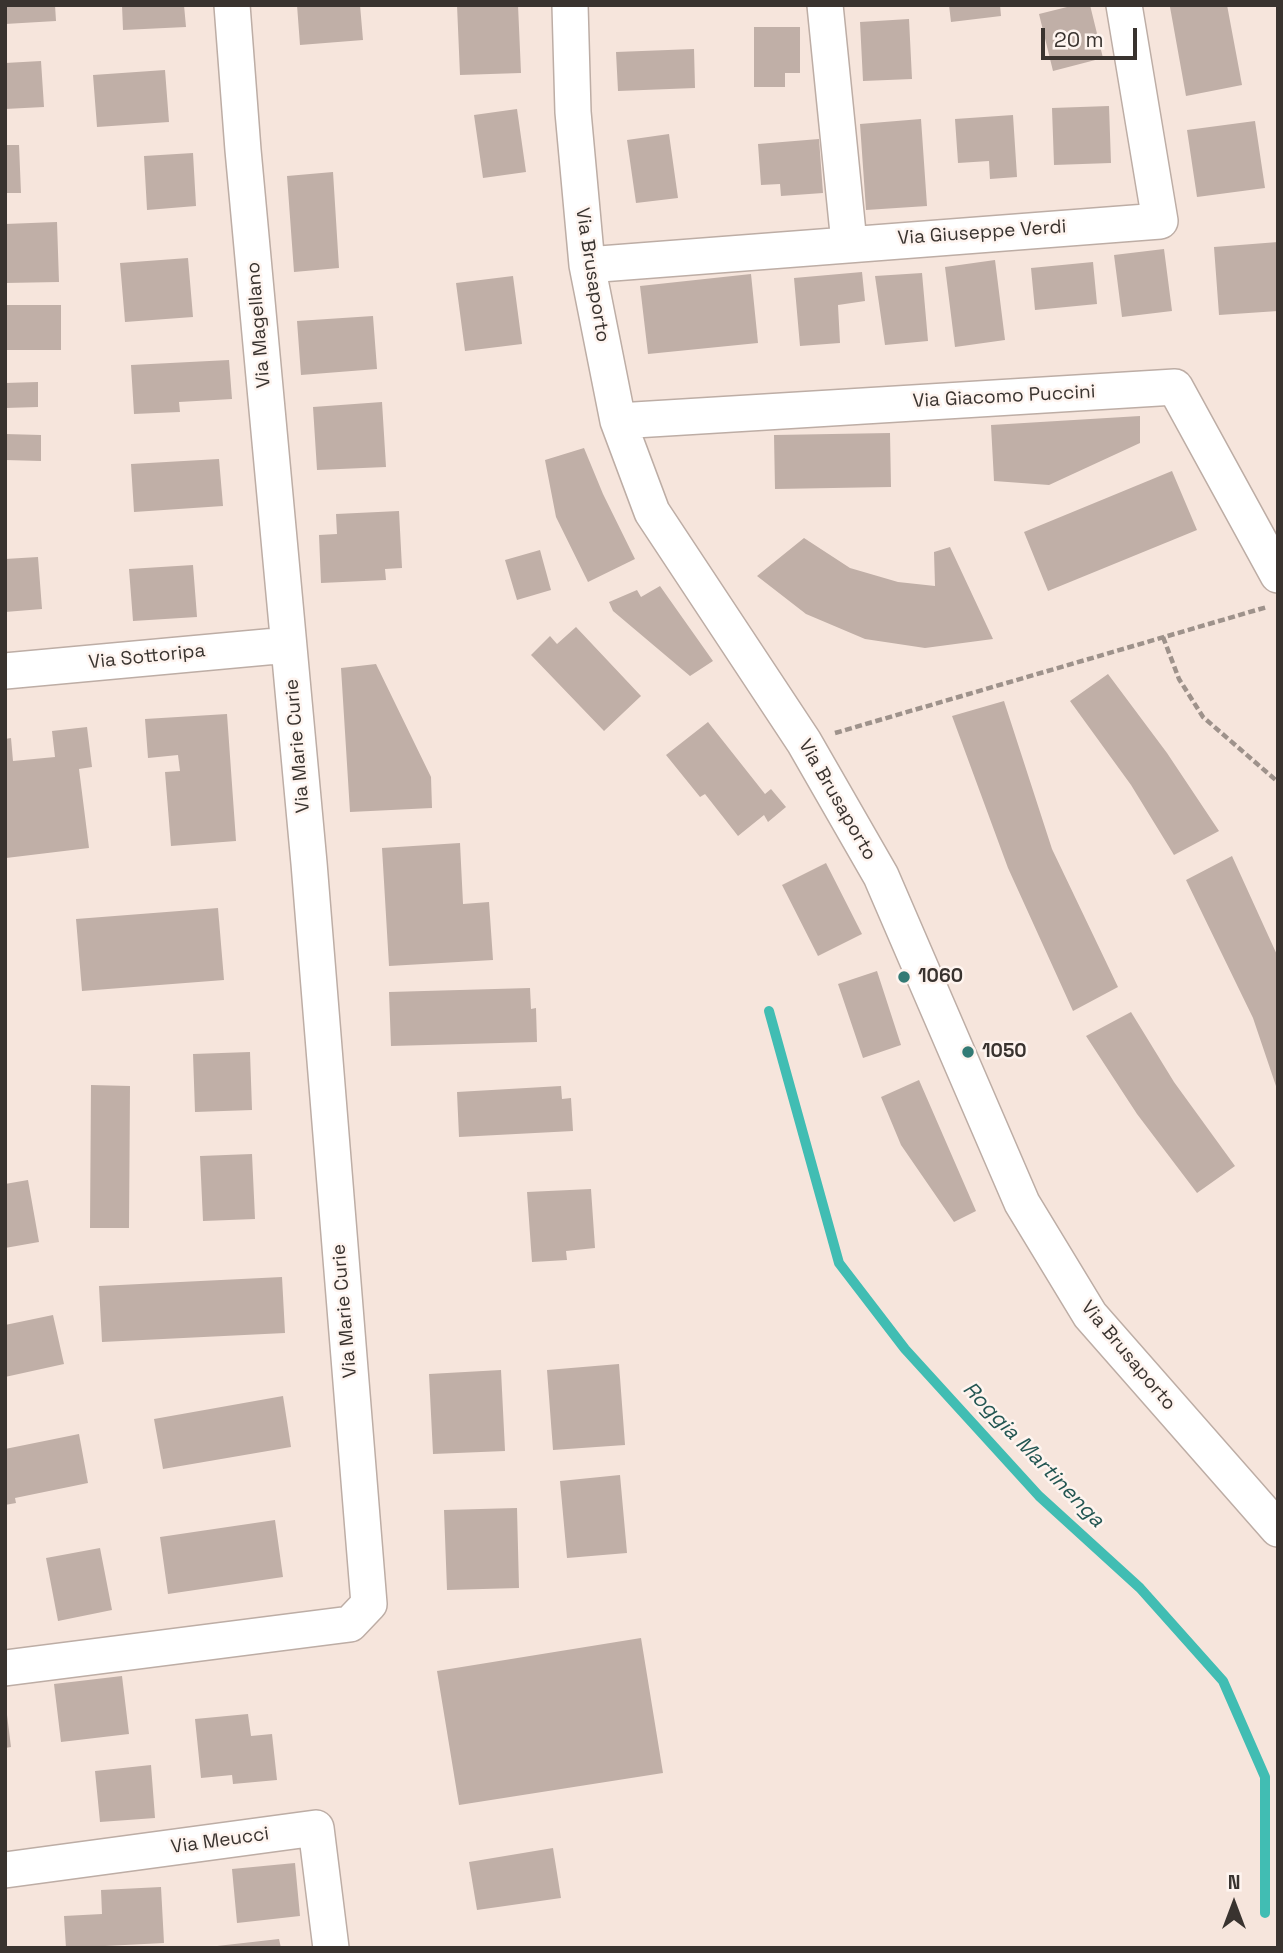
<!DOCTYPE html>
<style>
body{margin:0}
#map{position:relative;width:1283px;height:1953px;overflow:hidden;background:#f6e5dc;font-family:"Space Grotesk",sans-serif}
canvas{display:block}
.frame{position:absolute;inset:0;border:7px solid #39332f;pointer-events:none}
.north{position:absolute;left:1199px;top:1869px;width:70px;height:70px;-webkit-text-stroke:5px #fef4ef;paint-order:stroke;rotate:0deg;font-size:19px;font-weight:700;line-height:28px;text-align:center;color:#39332f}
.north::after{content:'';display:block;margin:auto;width:24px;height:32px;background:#39332f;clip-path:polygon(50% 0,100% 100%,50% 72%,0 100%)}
.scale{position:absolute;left:1041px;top:28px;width:96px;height:32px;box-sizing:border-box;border:4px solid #39332f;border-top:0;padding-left:9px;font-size:21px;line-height:24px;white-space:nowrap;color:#39332f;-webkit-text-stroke:5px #fef4ef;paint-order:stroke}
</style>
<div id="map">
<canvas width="1283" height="1953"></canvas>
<div class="frame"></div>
<div class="north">N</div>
<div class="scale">20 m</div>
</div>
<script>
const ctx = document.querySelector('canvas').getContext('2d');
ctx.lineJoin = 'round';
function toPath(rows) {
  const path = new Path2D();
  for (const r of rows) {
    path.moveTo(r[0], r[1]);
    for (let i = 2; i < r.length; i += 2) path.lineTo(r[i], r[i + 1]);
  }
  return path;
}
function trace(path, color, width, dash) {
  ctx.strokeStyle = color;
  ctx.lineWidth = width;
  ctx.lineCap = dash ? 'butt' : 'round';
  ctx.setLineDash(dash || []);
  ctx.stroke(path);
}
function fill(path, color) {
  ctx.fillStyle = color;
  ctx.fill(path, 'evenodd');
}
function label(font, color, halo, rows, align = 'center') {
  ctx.font = font + ' "Space Grotesk",sans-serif';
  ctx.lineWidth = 5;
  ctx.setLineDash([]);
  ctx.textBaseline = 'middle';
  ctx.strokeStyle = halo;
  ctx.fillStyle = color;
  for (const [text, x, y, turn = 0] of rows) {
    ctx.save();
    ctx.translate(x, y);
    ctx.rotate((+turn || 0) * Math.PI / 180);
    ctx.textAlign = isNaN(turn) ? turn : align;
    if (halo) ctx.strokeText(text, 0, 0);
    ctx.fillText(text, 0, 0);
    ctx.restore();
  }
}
trace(toPath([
 [769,1011,839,1263,905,1349,1039,1496,1140,1588,1223,1681,1265,1777,1265,1913]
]), '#41bdb3', 10);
fill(toPath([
 [5,5,55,5,56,21,5,24],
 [122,5,184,5,186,27,123,30],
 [297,5,360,5,363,40,300,45],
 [457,5,518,5,521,73,460,75],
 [949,5,1000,5,1001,16,951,22],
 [1075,5,1090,5,1103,58,1053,71,1039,14],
 [1179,5,1227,5,1242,85,1186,96,1170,7],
 [909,19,912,79,863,81,860,22],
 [754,27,800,27,800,73,785,73,785,87,754,87],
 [694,49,695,88,618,91,616,52],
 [41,61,44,107,5,109,5,63],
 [165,70,169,122,97,127,93,75],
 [1109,106,1111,163,1054,165,1052,108],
 [517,109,526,172,483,178,474,115],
 [1013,115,1017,177,990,179,989,161,958,163,955,119],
 [921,119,927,206,866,210,860,124],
 [1255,121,1265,188,1197,197,1187,130],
 [669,134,678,198,636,203,627,140],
 [819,139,823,193,781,196,780,184,761,185,758,144],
 [5,145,19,145,21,193,5,193],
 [193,153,196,206,147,210,144,156],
 [333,172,339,268,294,272,287,176],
 [57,222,59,282,5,283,5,224],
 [1278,242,1278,311,1219,315,1214,247],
 [1164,249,1172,311,1122,317,1114,255],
 [188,258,193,317,125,322,120,263],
 [995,260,1005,340,955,347,945,267],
 [1093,262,1097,304,1035,310,1031,268],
 [862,272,865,301,838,305,840,343,800,346,794,278],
 [922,273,928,341,885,345,875,276],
 [751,274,758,343,648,354,640,286],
 [513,276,522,344,465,351,456,283],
 [5,305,61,305,61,350,5,350],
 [373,316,377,369,301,375,297,321],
 [229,360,232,399,179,402,180,412,134,414,131,365],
 [38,382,38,407,5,408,5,383],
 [382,402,386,467,317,470,313,407],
 [1140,416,1140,443,1049,485,994,481,991,425],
 [890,433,891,487,775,489,774,435],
 [5,434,41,435,41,461,5,460],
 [584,448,603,494,635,559,588,582,556,517,545,460],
 [219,459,223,506,134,512,131,464],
 [1172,471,1197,530,1048,591,1024,532],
 [399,511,402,568,385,569,386,580,321,583,319,535,337,534,336,514],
 [804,538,850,568,898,582,935,586,934,552,950,547,993,639,925,648,865,639,806,614,757,576],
 [540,550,551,590,517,600,505,560],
 [38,557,42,609,5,612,5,559],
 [193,565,197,617,133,621,129,569],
 [660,586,713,661,690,676,613,611,609,602,637,590,641,597],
 [576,627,641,696,604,731,531,655,550,636,557,644],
 [376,664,431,777,432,808,350,812,341,668],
 [1108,674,1167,753,1219,831,1174,855,1131,785,1070,701],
 [1004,701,1052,849,1118,987,1073,1011,1008,868,952,716],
 [227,714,236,841,171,846,165,772,180,771,178,755,148,758,145,719],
 [708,722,765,794,771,789,786,807,768,822,764,815,738,836,705,794,700,797,666,755],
 [87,727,92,767,79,769,89,848,6,858,5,739,11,738,13,761,55,757,52,731],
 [460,843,463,904,489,902,493,960,389,966,382,848],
 [1232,856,1278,957,1278,1092,1253,1018,1186,880],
 [826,863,862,934,818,956,782,885],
 [218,908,224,980,82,991,76,919],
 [877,971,901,1045,863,1058,838,984],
 [530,988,531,1009,536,1008,537,1042,391,1046,389,992],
 [1131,1012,1174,1082,1235,1166,1197,1193,1137,1114,1086,1036],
 [250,1052,252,1110,195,1112,193,1054],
 [919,1080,976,1211,954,1222,901,1145,881,1097],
 [91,1085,130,1086,129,1228,90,1228],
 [561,1086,562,1099,571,1098,573,1131,459,1137,457,1092],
 [252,1154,255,1219,203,1221,200,1156],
 [28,1180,39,1242,5,1248,5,1184],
 [591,1189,595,1248,566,1251,567,1260,532,1262,527,1192],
 [282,1277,285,1333,102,1342,99,1286],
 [53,1315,64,1364,5,1377,5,1325],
 [619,1364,625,1445,553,1450,547,1370],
 [501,1370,505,1451,433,1454,429,1374],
 [283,1396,291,1447,163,1469,154,1419],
 [79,1434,88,1483,15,1498,16,1503,5,1505,5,1449],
 [620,1475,627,1553,567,1558,560,1481],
 [517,1508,519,1588,447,1590,444,1510],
 [275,1520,283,1577,168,1594,160,1537],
 [100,1548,112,1610,58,1621,46,1558],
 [641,1638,663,1773,459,1805,437,1671],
 [122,1676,129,1734,61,1742,54,1684],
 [248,1714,251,1736,272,1734,277,1780,233,1784,232,1775,201,1778,195,1719],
 [5,1715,7,1715,11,1747,5,1748],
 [151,1765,155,1818,100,1822,95,1771],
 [553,1848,561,1898,477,1910,469,1862],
 [295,1863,300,1916,237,1923,232,1869],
 [161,1887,164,1943,66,1948,64,1916,102,1914,101,1890],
 [279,1939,281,1948,217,1948,217,1946]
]), '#c0afa7');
const street = toPath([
 [570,5,573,112,587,265,618,421,652,512,804,742,881,876,1022,1203,1090,1315,1278,1529],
 [825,5,849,243],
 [587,265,1160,221,1124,5],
 [618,421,1175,387,1278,575],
 [5,671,288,645],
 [5,1668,350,1624,369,1604,309,863,243,150,232,5],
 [5,1870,316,1828,331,1948]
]);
trace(street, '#bdada5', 38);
trace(toPath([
 [1163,637,1179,679,1203,717,1278,782],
 [835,733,1267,607]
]), '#9e928b', 4.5, [7, 3.5]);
trace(street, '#fff', 35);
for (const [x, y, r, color] of [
 [904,977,7,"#337a74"],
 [968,1052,7,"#337a74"]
]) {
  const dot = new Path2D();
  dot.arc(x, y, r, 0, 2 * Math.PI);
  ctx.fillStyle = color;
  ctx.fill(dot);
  trace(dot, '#fef4ef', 2.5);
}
label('19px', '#39332f', '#fef4ef', [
 ["Via Giuseppe Verdi",982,233,-4],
 ["Via Brusaporto",592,275,81],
 ["Via Magellano",259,325,-95],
 ["Via Giacomo Puccini",1004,397,-3],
 ["Via Sottoripa",147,657,-6],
 ["Via Marie Curie",298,746,-95],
 ["Via Brusaporto",837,800,60],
 ["Via Marie Curie",345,1311,-95],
 ["Via Brusaporto",1128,1356,50],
 ["Via Meucci",220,1841,-8]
]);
label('bold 19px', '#39332f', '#fef4ef', [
 ["1060",918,977],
 ["1050",982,1052]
], 'left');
label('italic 21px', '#235652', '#fef4ef', [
 ["Roggia Martinenga",1033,1455,46]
]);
</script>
